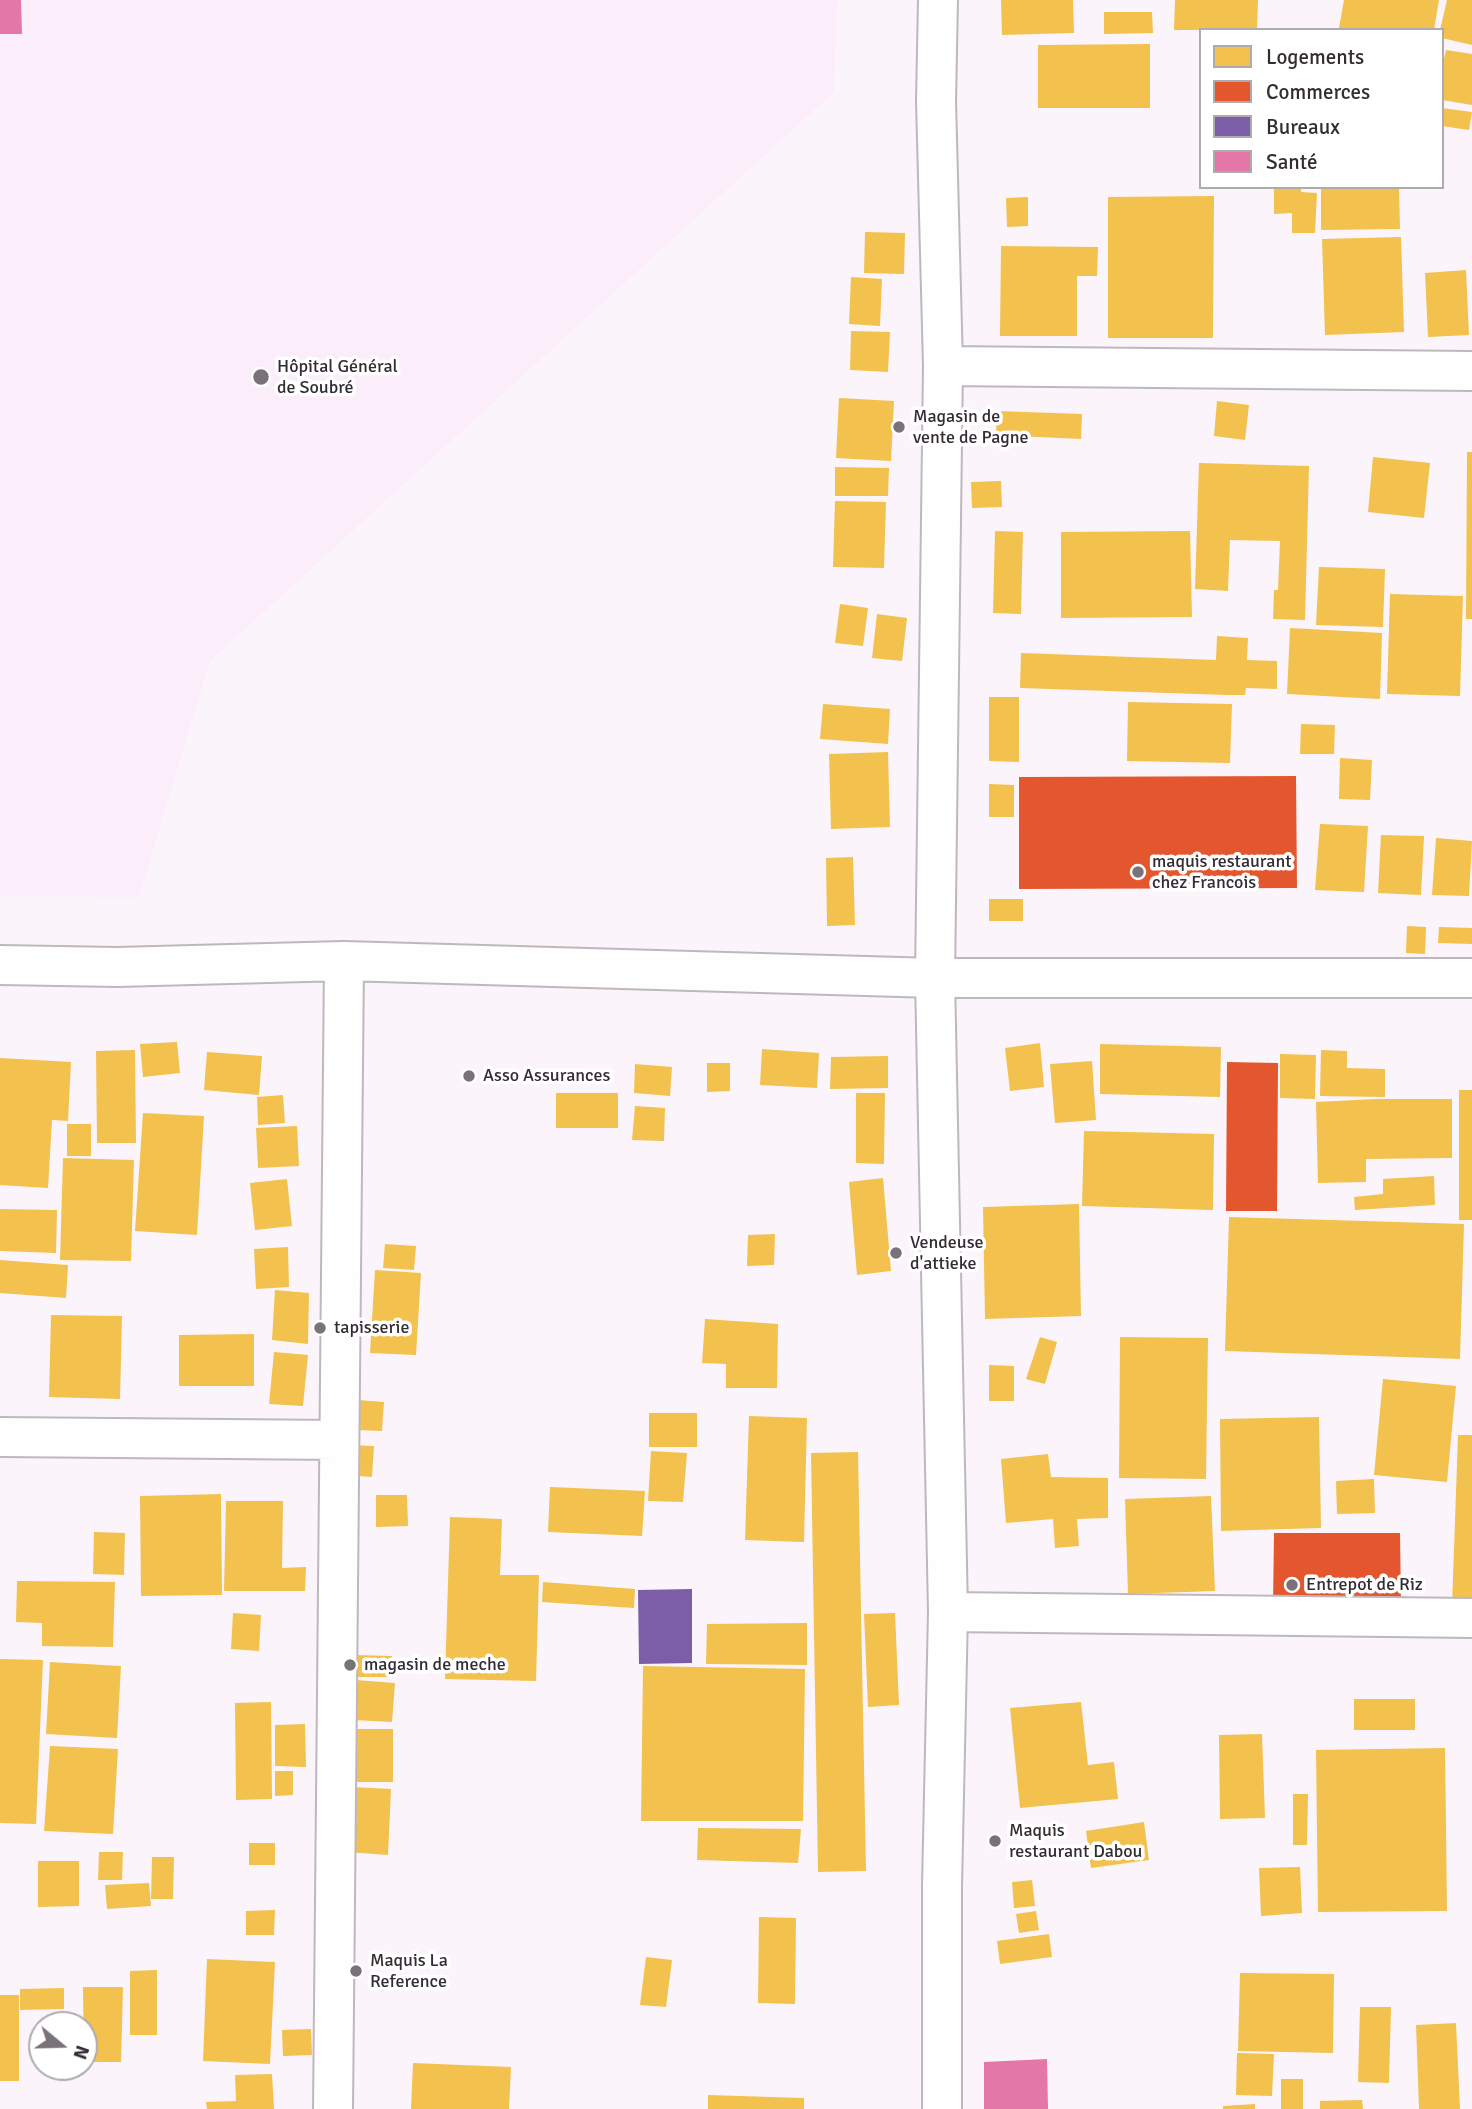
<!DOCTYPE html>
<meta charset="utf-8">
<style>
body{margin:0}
#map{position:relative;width:1472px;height:2109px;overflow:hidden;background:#fbf5fb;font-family:Signika,sans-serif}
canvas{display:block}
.legend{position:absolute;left:1199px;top:28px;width:245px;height:161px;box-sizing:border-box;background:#fff;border:2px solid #adabad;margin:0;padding:9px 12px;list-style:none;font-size:21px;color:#332c33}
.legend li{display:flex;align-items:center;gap:14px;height:35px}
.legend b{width:35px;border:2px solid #adabad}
.north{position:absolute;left:28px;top:2011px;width:70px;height:70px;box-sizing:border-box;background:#fff;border:2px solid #adabad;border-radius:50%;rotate:109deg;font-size:19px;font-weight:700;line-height:28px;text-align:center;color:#332c33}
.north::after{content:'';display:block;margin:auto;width:24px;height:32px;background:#797279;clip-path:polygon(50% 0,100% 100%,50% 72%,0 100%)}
</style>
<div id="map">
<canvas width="1472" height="2109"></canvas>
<ul class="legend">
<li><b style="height:19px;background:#f2c14e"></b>Logements</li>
<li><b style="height:19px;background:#e4572e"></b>Commerces</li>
<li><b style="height:19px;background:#7b5ea7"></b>Bureaux</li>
<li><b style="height:19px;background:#e377a8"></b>Santé</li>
</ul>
<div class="north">N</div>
</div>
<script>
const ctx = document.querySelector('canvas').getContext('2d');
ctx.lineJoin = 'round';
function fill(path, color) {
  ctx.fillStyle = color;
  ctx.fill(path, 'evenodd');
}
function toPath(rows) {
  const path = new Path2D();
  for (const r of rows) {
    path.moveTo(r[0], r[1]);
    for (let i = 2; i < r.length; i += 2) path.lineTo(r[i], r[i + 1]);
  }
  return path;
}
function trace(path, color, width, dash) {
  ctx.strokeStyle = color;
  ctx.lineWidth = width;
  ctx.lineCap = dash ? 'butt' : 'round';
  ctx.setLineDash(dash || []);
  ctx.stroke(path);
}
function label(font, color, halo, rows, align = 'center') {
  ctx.font = font + ' Signika,sans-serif';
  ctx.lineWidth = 7;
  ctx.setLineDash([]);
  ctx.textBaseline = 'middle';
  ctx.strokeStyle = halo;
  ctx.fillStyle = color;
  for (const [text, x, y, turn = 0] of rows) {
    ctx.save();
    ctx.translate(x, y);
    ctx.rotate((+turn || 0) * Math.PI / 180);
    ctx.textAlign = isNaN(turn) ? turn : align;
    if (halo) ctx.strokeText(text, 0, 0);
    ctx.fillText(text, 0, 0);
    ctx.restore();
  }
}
fill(toPath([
 [0,0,837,0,834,92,210,661,139,897,0,896]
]), '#fcedfb');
fill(toPath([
 [1001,0,1073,0,1074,33,1002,35],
 [1175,0,1258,0,1257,30,1174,30],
 [1344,0,1439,0,1434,30,1350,30,1339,28],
 [1447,0,1472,0,1472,45,1442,38,1442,30,1440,30],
 [1104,12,1152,12,1153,33,1104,34],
 [1150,44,1150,108,1038,108,1038,45],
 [1446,50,1472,54,1472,105,1442,100,1442,68],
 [1442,108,1472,112,1469,130,1442,126],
 [1274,187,1301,187,1301,192,1317,193,1315,233,1292,233,1292,213,1274,214],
 [1321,187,1399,187,1400,229,1321,230],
 [1214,196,1213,338,1108,338,1108,197],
 [1028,197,1028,226,1007,227,1006,198],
 [865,232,905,233,904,274,864,273],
 [1401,237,1404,332,1325,335,1322,239],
 [1001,246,1098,247,1097,276,1077,276,1077,336,1000,336],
 [1466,270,1469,335,1428,337,1425,273],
 [851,277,882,279,880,326,849,324],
 [851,331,890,332,888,372,850,370],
 [839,398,894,401,891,461,836,458],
 [1217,401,1249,405,1245,440,1214,436],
 [997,411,1082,414,1081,439,996,435],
 [1467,452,1472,452,1472,619,1466,619],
 [1373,457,1430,463,1424,518,1368,512],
 [1199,463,1309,466,1305,620,1273,619,1274,590,1278,590,1280,541,1230,540,1228,591,1195,589],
 [835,467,889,468,888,496,835,496],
 [1001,481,1002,507,972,508,971,482],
 [835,501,886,502,884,568,833,567],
 [995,531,1023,532,1021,614,993,613],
 [1190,531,1192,617,1061,618,1061,532],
 [1319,567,1385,569,1383,627,1316,625],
 [1390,594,1463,596,1460,696,1387,694],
 [840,604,868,608,863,646,835,643],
 [877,614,907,618,902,661,872,658],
 [1290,628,1382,633,1380,699,1287,694],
 [1217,636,1248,638,1247,660,1277,661,1277,689,1246,688,1245,695,1227,695,1020,688,1021,653,1216,660],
 [989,697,1019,697,1019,762,989,761],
 [1128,702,1232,704,1230,763,1127,761],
 [823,704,890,709,888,744,820,739],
 [1301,724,1335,725,1334,754,1300,754],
 [888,752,890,827,831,829,829,754],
 [1340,758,1372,760,1370,800,1339,799],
 [989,784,1014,785,1014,817,989,817],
 [1320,824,1368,826,1364,892,1315,890],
 [1381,835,1424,836,1421,895,1378,893],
 [1436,838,1472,841,1469,896,1432,895],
 [853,857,855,925,827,926,826,858],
 [989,899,1023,899,1023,921,989,921],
 [1407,926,1426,927,1425,954,1406,953],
 [1439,927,1472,928,1472,944,1438,943],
 [177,1042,180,1073,143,1077,140,1044],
 [1040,1043,1044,1087,1010,1091,1005,1048],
 [1100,1044,1221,1047,1220,1097,1100,1094],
 [762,1049,819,1053,817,1088,760,1085],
 [135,1050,136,1143,97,1143,96,1051],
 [1321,1050,1347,1051,1347,1068,1385,1069,1385,1097,1320,1096],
 [207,1052,262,1056,259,1095,204,1090],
 [1280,1054,1316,1055,1315,1099,1280,1098],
 [888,1056,888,1088,830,1089,831,1057],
 [0,1058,71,1062,68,1121,52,1120,48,1188,0,1185],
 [1092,1061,1096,1120,1055,1123,1050,1064],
 [707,1063,730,1063,730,1091,707,1092],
 [635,1064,672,1067,670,1096,634,1093],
 [1459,1090,1472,1090,1472,1220,1459,1220],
 [556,1093,618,1093,618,1128,556,1128],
 [856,1093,885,1093,884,1164,856,1163],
 [283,1095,285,1123,258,1125,257,1097],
 [1376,1099,1452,1099,1452,1158,1366,1159,1366,1182,1318,1183,1316,1102],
 [635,1106,665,1108,664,1141,632,1140],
 [143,1113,204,1116,197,1235,135,1231],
 [67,1124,91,1124,91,1156,67,1156],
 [297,1126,299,1166,258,1168,256,1128],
 [1084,1131,1214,1134,1213,1210,1082,1206],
 [63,1158,134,1160,131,1261,60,1260],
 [1434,1176,1435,1205,1355,1210,1354,1197,1383,1194,1383,1179],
 [883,1178,891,1271,857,1275,849,1182],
 [287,1179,292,1226,255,1230,250,1183],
 [1079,1204,1081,1316,985,1319,983,1207],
 [0,1209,57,1210,56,1253,0,1251],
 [1229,1217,1464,1224,1460,1359,1225,1351],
 [775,1234,774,1265,747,1266,748,1235],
 [385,1244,416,1246,414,1270,383,1268],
 [288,1247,289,1287,256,1289,254,1249],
 [0,1260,68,1265,66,1298,0,1293],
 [375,1270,421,1273,416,1355,370,1353],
 [275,1290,309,1293,308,1344,272,1340],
 [51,1315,122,1316,120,1399,49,1397],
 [705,1319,778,1324,777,1388,726,1388,726,1364,702,1363],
 [254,1334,254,1386,179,1386,179,1335],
 [1040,1337,1057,1342,1045,1384,1026,1379],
 [1120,1337,1208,1338,1206,1479,1119,1478],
 [274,1352,308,1355,303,1406,269,1404],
 [989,1365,1014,1366,1014,1401,989,1401],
 [1383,1379,1456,1386,1447,1482,1374,1475],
 [358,1400,384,1402,382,1431,356,1430],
 [649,1413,697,1413,697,1447,649,1447],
 [749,1416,807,1418,804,1542,745,1540],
 [1319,1417,1321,1528,1221,1531,1220,1419],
 [1458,1435,1472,1435,1472,1608,1452,1607],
 [348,1445,374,1446,372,1477,346,1475],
 [651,1451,687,1453,683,1502,648,1501],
 [858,1452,866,1871,818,1872,811,1453],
 [1048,1454,1051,1477,1108,1478,1108,1518,1077,1519,1079,1546,1055,1548,1053,1519,1006,1523,1001,1459],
 [1374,1479,1375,1513,1337,1514,1336,1481],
 [550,1487,645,1491,642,1536,548,1532],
 [221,1494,222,1595,141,1596,140,1496],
 [376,1495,407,1495,408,1526,376,1527],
 [1211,1496,1215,1591,1128,1594,1125,1499],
 [226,1501,283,1501,282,1568,306,1567,305,1591,224,1591],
 [450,1517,502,1519,500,1575,539,1575,536,1681,445,1679],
 [94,1532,125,1533,124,1575,93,1574],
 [17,1581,115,1582,113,1647,42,1646,42,1623,16,1622],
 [543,1582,635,1589,634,1608,542,1602],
 [233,1613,261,1615,259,1651,231,1649],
 [895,1613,899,1705,868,1707,864,1614],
 [807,1623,807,1665,706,1664,707,1624],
 [356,1655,392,1656,392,1677,356,1677],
 [0,1659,43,1660,36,1824,0,1823],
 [50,1662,121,1666,117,1738,46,1734],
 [643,1666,805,1669,803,1821,641,1821],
 [356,1680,395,1683,392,1722,353,1720],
 [1354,1699,1415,1699,1415,1730,1354,1730],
 [271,1702,272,1799,236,1800,235,1703],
 [1081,1702,1088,1765,1114,1762,1118,1799,1020,1808,1010,1708],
 [305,1724,306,1767,275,1766,275,1725],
 [353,1729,393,1729,393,1782,353,1782],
 [1262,1734,1265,1818,1220,1819,1219,1735],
 [50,1746,118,1749,113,1834,44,1831],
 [1445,1748,1447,1911,1318,1912,1316,1750],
 [275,1771,293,1771,293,1795,275,1796],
 [351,1787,391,1789,388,1855,347,1852],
 [1293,1794,1308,1794,1307,1845,1293,1845],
 [1144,1822,1149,1860,1091,1868,1086,1831],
 [698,1828,801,1829,798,1863,697,1860],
 [249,1843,275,1843,275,1865,249,1865],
 [99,1852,123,1852,122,1880,98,1880],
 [152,1857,174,1857,173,1899,151,1899],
 [38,1861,79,1861,79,1906,38,1907],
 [1300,1867,1302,1913,1261,1916,1259,1868],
 [1032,1880,1035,1906,1014,1908,1012,1882],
 [149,1883,151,1906,107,1909,105,1885],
 [275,1910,274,1935,246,1935,246,1911],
 [1036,1911,1039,1930,1019,1933,1016,1914],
 [759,1917,796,1918,795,2004,758,2003],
 [1049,1934,1052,1957,1000,1964,997,1941],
 [646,1957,672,1960,666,2007,640,2005],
 [207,1959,275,1962,270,2064,203,2061],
 [157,1970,157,2035,130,2035,130,1971],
 [1240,1973,1334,1974,1333,2053,1238,2051],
 [83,1987,123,1987,121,2062,84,2062],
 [64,1988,64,2009,20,2010,20,1989],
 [0,1995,19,1995,19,2081,0,2081],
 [1360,2007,1391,2007,1389,2083,1358,2082],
 [1456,2023,1460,2109,1419,2109,1416,2025],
 [311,2029,312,2055,283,2056,282,2030],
 [1237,2053,1274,2054,1272,2096,1236,2095],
 [413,2063,511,2067,509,2109,411,2109],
 [272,2074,274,2109,207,2109,206,2102,236,2101,235,2075],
 [1281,2079,1303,2079,1303,2109,1281,2109],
 [708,2095,804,2098,804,2109,708,2109],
 [1362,2100,1363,2109,1320,2109,1320,2101],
 [1255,2104,1255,2109,1223,2109,1223,2106]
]), '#f2c14e');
fill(toPath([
 [1296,776,1297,888,1019,889,1019,777],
 [1227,1062,1278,1063,1277,1211,1226,1211],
 [1274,1533,1400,1533,1401,1603,1273,1603]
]), '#e4572e');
fill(toPath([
 [692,1589,692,1663,639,1664,638,1590]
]), '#7b5ea7');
fill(toPath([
 [0,0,21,0,22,34,0,34],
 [1047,2059,1048,2109,984,2109,984,2062]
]), '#e377a8');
const minor = toPath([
 [938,0,936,101,943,366,935,978,948,1612,942,1886,942,2109],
 [943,366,1472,371],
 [0,965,117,967,344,961,935,978,1472,978],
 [0,1437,339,1440],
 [948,1612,1472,1618],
 [333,2109,344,961]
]);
trace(minor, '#beb8be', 42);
trace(minor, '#fefefe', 38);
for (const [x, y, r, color] of [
 [261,377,9,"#797279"],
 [899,427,7,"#797279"],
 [1138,872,7,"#797279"],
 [469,1076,7,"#797279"],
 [896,1253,7,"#797279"],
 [320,1328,7,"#797279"],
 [1292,1585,7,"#797279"],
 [350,1665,7,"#797279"],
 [995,1841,7,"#797279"],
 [356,1971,7,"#797279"]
]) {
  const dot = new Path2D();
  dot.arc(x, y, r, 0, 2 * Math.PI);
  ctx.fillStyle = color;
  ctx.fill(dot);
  trace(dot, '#fff', 2.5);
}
label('18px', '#332c33', '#fff', [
 ["Hôpital Général",277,367],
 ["de Soubré",277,388],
 ["Magasin de",913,417],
 ["vente de Pagne",913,438],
 ["maquis restaurant",1152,862],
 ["chez Francois",1152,883],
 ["Asso Assurances",483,1076],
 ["Vendeuse",910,1243],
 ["d'attieke",910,1264],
 ["tapisserie",334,1328],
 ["Entrepot de Riz",1306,1585],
 ["magasin de meche",364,1665],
 ["Maquis",1009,1831],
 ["restaurant Dabou",1009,1852],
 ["Maquis La",370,1961],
 ["Reference",370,1982]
], 'left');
</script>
